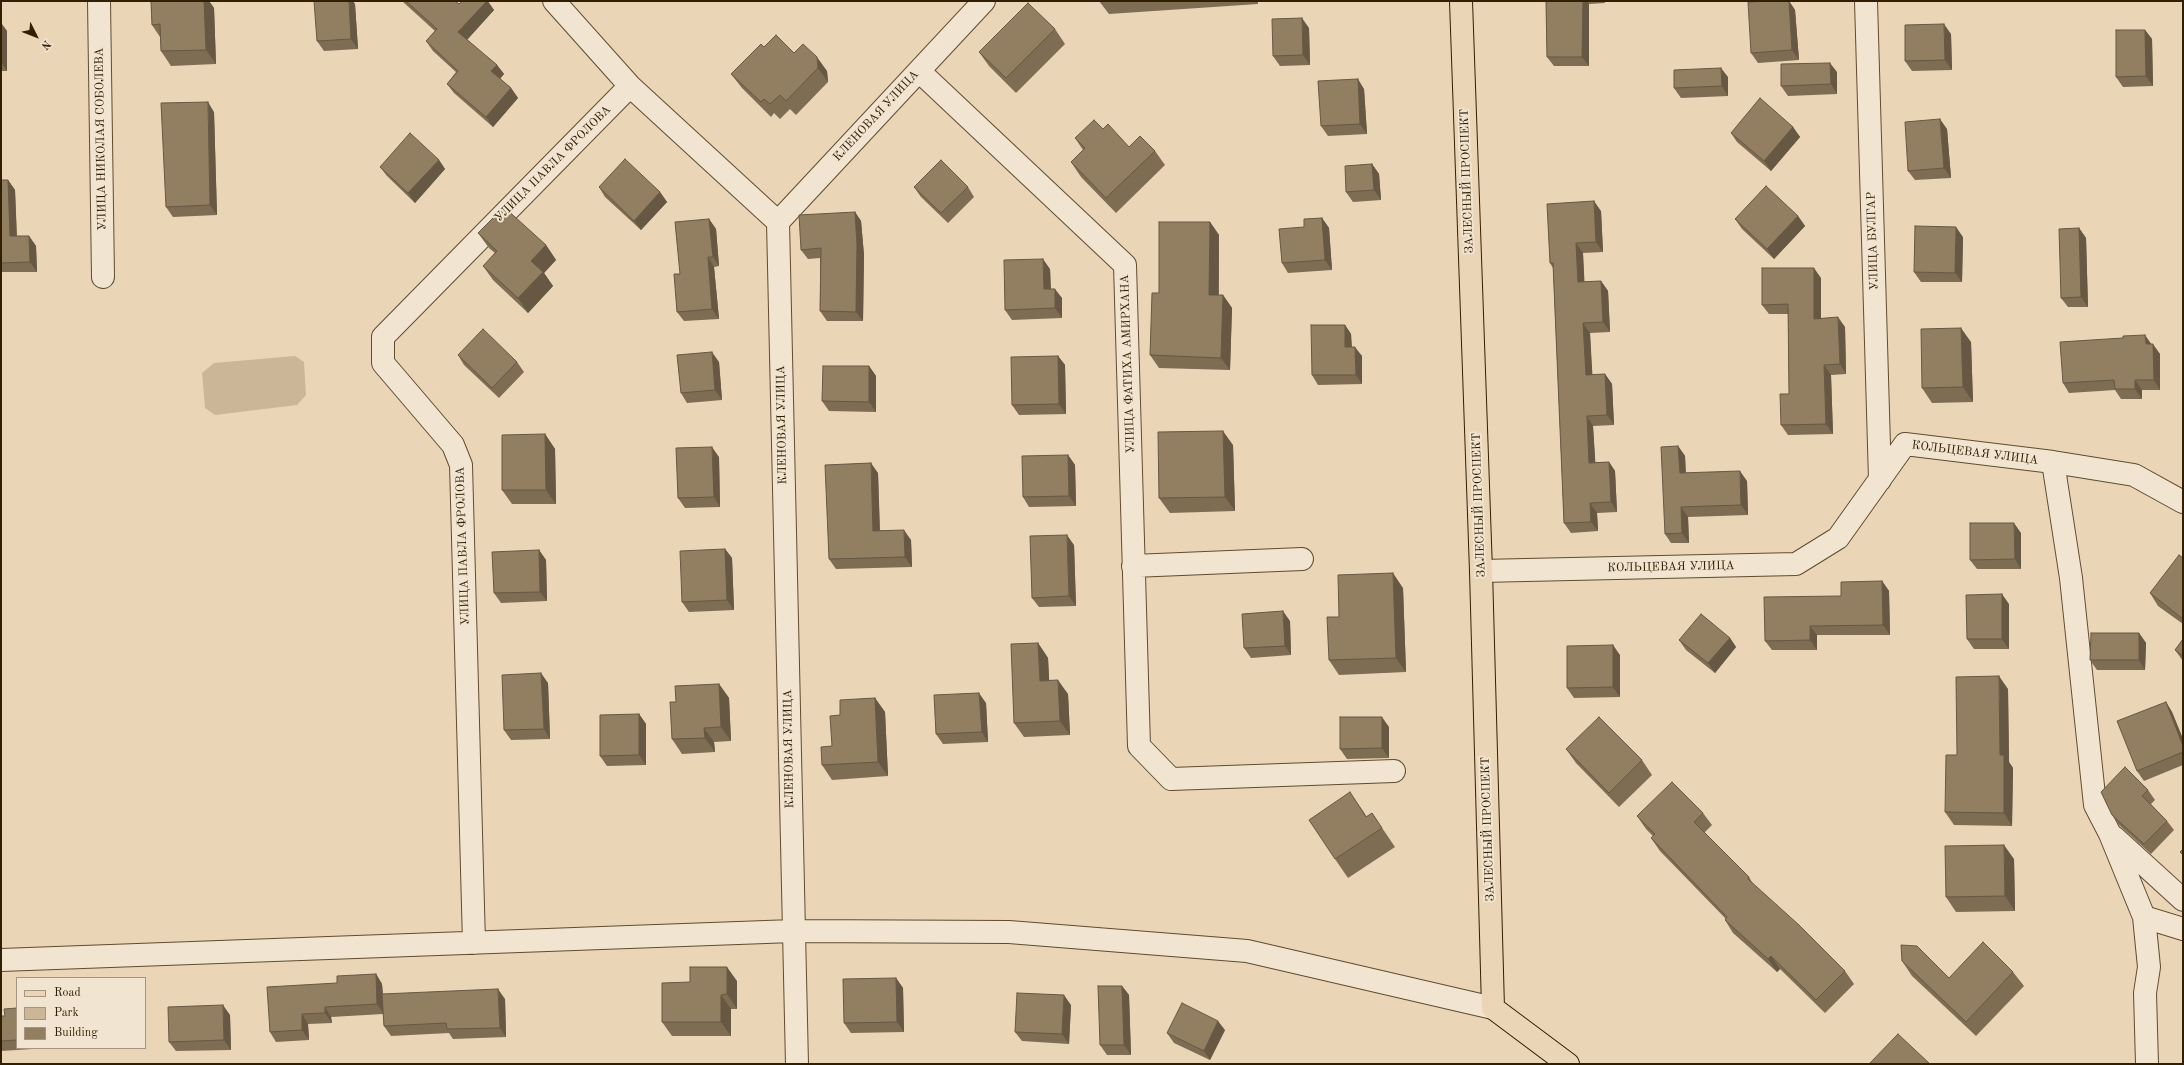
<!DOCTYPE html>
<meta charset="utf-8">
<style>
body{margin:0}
#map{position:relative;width:2184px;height:1065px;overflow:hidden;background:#ead5b7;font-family:"Old Standard TT",serif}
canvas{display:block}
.frame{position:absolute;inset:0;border:2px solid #321f02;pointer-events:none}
.legend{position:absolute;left:16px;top:977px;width:130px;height:72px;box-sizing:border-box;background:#f1e4d0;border:1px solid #a5957e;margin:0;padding:5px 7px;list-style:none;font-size:12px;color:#321f02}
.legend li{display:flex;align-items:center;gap:8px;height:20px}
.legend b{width:20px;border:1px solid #a5957e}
.north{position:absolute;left:16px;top:16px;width:40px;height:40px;-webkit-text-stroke:3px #f1e4d0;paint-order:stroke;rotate:132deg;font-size:11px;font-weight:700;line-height:16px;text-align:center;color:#321f02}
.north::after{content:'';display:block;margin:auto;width:14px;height:18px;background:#321f02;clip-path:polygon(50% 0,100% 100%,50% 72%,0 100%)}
</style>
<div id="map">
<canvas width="2184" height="1065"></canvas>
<div class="frame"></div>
<ul class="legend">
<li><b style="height:5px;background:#ead5b7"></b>Road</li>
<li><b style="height:11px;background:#cbb698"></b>Park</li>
<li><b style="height:11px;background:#927e60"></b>Building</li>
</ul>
<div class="north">N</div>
</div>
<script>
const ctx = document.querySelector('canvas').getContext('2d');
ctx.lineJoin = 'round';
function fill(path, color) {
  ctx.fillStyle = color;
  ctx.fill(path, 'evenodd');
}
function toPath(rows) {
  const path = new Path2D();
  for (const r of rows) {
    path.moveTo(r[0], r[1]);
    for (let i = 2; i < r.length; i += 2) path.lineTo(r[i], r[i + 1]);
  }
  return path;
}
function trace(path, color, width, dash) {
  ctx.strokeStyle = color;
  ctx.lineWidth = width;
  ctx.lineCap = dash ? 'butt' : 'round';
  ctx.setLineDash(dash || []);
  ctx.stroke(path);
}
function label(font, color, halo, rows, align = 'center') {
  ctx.font = font + ' "Old Standard TT",serif';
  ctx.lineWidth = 4;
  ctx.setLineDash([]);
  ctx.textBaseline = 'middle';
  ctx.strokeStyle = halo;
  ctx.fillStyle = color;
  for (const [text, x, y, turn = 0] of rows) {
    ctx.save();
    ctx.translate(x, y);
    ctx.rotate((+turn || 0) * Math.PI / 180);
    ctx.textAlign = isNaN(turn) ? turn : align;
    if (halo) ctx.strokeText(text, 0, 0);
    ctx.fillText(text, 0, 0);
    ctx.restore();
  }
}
fill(toPath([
 [295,356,304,362,306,395,297,405,215,415,205,408,202,373,214,363]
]), '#cbb698');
const minor = toPath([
 [99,1,103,277],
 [554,1,630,86,778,222],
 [1866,1,1880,480],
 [919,71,1125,265,1139,746,1171,779,1394,771],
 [2053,462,2071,578,2095,805,2110,834,2144,917,2149,967,2145,993,2147,1064],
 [1133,566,1302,559],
 [1481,571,1796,564,1838,538,1905,444,2053,462,2134,475,2183,502],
 [2114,837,2183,900],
 [2144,917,2183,929],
 [474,943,461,465,453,445,383,363,383,337,630,86],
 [1,960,793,931,1009,932,1247,951,1493,1008],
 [797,1064,778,222,984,1]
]);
const major = toPath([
 [1461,1,1481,571,1493,1008,1568,1064]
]);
trace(minor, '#604c2f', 24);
trace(major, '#321f02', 24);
trace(minor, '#f1e4d0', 22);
trace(major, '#ead5b7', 22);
fill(toPath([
 [151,1,209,1,214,8,216,64,171,66,161,51,160,37,152,25],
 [402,1,455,1,459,4,462,1,488,1,494,10,467,40,497,65,504,74,500,79,511,88,518,98,493,127,454,93,447,84,456,72,433,51,426,41,435,31],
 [1099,1,1258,1,1258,4,1109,14],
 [1546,1,1605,1,1605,3,1589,4,1589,66,1554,66,1547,57],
 [1770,1,1789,1,1795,10,1799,60,1758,63,1751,53],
 [355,4,358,49,324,51,317,41],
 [1,23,7,31,7,71,1,71],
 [1309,28,1310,65,1280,66,1273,56],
 [1055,29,1065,44,1016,93,989,66,979,52],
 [2145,30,2152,39,2153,86,2123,87,2116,77],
 [1951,34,1952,70,1912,71,1905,61],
 [794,53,827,71,828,82,796,115,790,109,780,119,774,113,771,117,742,88,731,74],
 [1837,72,1837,94,1788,96,1781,86],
 [1728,77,1728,96,1681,98,1674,88],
 [1364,89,1367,134,1328,136,1321,126],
 [214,112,217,215,173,217,166,207],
 [1793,127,1800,137,1771,171,1737,142,1731,133],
 [1103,129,1129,147,1155,151,1165,165,1116,213,1081,177,1071,162,1083,150,1075,138],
 [1947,129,1951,178,1915,180,1908,171],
 [439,160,445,169,415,203,387,176,380,167],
 [1372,164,1379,174,1381,200,1353,202,1346,192],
 [1,180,8,180,15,190,17,236,29,236,36,246,37,272,1,272],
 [599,187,660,192,667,202,641,230,605,197],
 [914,187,968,187,974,197,948,223,921,197],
 [1601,211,1603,252,1583,253,1584,282,1601,281,1608,291,1610,332,1590,333,1592,375,1605,374,1612,384,1614,425,1593,426,1595,462,1609,462,1615,471,1617,512,1597,513,1598,531,1571,533,1564,523,1553,268,1550,263],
 [855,212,861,221,864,255,863,321,827,321,820,311,820,258,808,259,801,250],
 [1798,216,1805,226,1774,259,1742,229,1735,219],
 [1322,218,1329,228,1332,270,1288,273,1282,263,1304,227],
 [709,219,716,229,719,266,714,267,719,319,684,321,677,312],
 [1210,222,1219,235,1219,295,1223,295,1232,308,1230,370,1159,368,1150,355,1159,293],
 [2079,228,2086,238,2088,307,2068,307,2061,298],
 [478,233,546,245,556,260,544,273,553,286,528,313,493,280,483,266,495,253,489,248],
 [1963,237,1962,282,1921,282,1914,272],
 [1050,269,1051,289,1062,298,1062,318,1012,320,1005,310],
 [1821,278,1821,318,1845,327,1846,374,1831,375,1833,434,1788,435,1781,425,1789,394,1788,314,1769,314,1762,305],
 [1345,325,1351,334,1352,347,1362,356,1362,384,1318,385,1312,375],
 [1971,342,1973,402,1932,403,1922,388],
 [2151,344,2160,354,2160,390,2142,390,2142,399,2121,399,2115,390,2069,393,2063,383],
 [458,355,517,362,524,372,499,398,464,365],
 [1058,356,1065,365,1066,414,1019,415,1012,405],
 [719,362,722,400,687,403,681,393],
 [869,366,876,376,876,412,829,411,822,401],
 [545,434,555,449,556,504,512,504,502,490],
 [1233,445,1235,511,1170,513,1159,498],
 [1678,446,1685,456,1686,473,1747,481,1748,515,1688,517,1689,543,1671,543,1665,534],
 [1068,455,1075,465,1076,506,1029,507,1023,497],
 [719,457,720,507,685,508,678,498],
 [878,473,880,530,911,540,912,567,836,569,829,559],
 [2021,533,2021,569,1977,569,1970,560],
 [1074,545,1076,606,1039,607,1032,598],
 [725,549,732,558,734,610,689,612,682,602],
 [539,550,546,560,547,601,501,603,494,593],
 [2183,558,2183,624,2158,606,2150,593],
 [1882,581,1889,591,1890,635,1817,635,1817,650,1772,650,1765,641],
 [1403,588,1406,672,1339,675,1329,660],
 [2009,604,2009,649,1974,649,1967,639],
 [1290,621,1291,655,1251,658,1244,648],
 [2139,633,2146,643,2145,670,2097,670,2090,660],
 [1730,638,1736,647,1715,673,1686,650,1679,640],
 [2183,639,2183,661,2175,650],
 [1038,643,1048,658,1049,681,1068,694,1070,735,1024,737,1014,723],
 [1620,655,1620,697,1574,698,1567,688],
 [548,683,550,739,511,740,504,730],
 [719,684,729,698,731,741,714,742,715,752,682,754,672,739,676,702],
 [2008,689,2009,762,2013,768,2012,826,1954,825,1945,812,1957,755],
 [875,698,885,712,888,776,832,780,822,765,832,746,840,715],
 [2166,702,2172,712,2183,739,2183,765,2144,781,2137,771],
 [986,703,988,742,943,744,936,734],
 [639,714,646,724,646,765,607,766,600,756],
 [1389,727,1389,758,1347,759,1340,749],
 [1566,749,1642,760,1652,775,1619,807,1576,763],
 [2148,790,2155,800,2151,804,2167,821,2174,830,2151,854,2119,825,2112,815],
 [1372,813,1395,847,1348,878,1335,859],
 [1703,813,1712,825,1704,833,1749,877,1753,884,1845,971,1854,984,1825,1013,1780,969,1777,972,1733,933,1725,920,1726,919,1660,851,1651,838,1653,836,1646,829,1637,816],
 [2014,859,2015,911,1956,912,1946,897],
 [1902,961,1949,978,2013,972,2024,986,1976,1036,1912,976],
 [376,974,382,984,383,994,505,999,506,1037,453,1039,449,1033,391,1036,384,1026,383,1014,331,1017,332,1023,308,1024,309,1040,276,1042,270,1032,337,983],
 [896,978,903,988,904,1032,851,1033,844,1023],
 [737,981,737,1009,731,1009,731,1036,672,1036,662,1022],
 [1122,986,1129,995,1131,1055,1107,1055,1100,1045],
 [1071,1005,1069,1044,1022,1041,1015,1032],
 [17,1008,17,1048,48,1048,1,1051,1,1016,5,1016],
 [230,1015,231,1050,176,1051,169,1042],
 [1225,1030,1210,1060,1174,1043,1167,1033]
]), '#7e6c53');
fill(toPath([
 [204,1,209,1,214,8,216,64,206,50],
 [349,1,353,1,355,4,358,49,351,39],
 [487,1,494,10,465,42,458,32],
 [1583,1,1587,1,1589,4,1589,66,1582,57],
 [1789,1,1795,10,1799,60,1792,50],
 [1302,18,1309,28,1310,65,1303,55],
 [1,23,7,31,7,71,1,62],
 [1944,24,1951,34,1952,70,1945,60],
 [2145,30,2152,39,2153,86,2146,76],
 [817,57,827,71,828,82,818,68],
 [1830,63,1837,72,1837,94,1831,84],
 [497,65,504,74,498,81,491,71],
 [1721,68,1728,77,1728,96,1722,86],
 [1358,79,1364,89,1367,134,1360,124],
 [511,88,518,98,493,127,486,117],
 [208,102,214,112,217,215,210,205],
 [1940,119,1947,129,1951,178,1944,168],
 [1793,127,1800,137,1771,171,1764,161],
 [439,160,445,169,415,203,408,193],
 [1372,164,1379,174,1381,200,1374,190],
 [8,180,15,190,17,246,10,236],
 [660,192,667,202,641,230,634,221],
 [1594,201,1601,211,1603,252,1596,242],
 [855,212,861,221,864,255,863,321,856,312],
 [1798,216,1805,226,1774,259,1767,249],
 [1322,218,1329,228,1332,270,1325,260],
 [709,219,716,229,719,266,713,257],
 [1210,222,1219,235,1218,308,1209,295],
 [1956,227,1963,237,1962,282,1955,273],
 [2079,228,2086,238,2088,307,2081,297],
 [29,236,36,246,37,272,30,262],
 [1576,243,1583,253,1585,292,1578,282],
 [546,245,556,260,544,273,553,286,528,313,518,298,531,261],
 [708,257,714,267,719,319,712,309],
 [1043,259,1050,269,1051,299,1044,289],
 [1814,268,1821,278,1821,328,1814,319],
 [1601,281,1608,291,1610,332,1603,322],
 [1055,289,1062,298,1062,318,1055,308],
 [1223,295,1232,308,1230,370,1221,358],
 [1838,317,1845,327,1846,374,1840,364],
 [1583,323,1590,333,1593,385,1586,375],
 [1345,325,1351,334,1352,357,1345,347],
 [1961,328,1971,342,1973,402,1963,387],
 [2145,335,2152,345,2146,344],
 [2153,344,2160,354,2160,390,2154,380],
 [1355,347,1362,356,1362,384,1356,375],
 [712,352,719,362,722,400,715,390],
 [1058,356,1065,365,1066,414,1059,404],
 [1824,365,1831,375,1833,434,1826,424],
 [869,366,876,376,876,412,869,402],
 [1605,374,1612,384,1614,425,1607,415],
 [2135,380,2142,390,2142,399,2135,389],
 [1587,416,1593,426,1596,472,1589,463],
 [1223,431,1233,445,1235,511,1225,497],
 [545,434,555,449,556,504,546,490],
 [1678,446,1685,456,1686,483,1680,473],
 [712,447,719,457,720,507,714,497],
 [1068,455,1075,465,1076,506,1069,496],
 [1609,462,1615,471,1617,512,1611,502],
 [871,463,878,473,880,540,873,531],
 [1740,471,1747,481,1748,515,1741,505],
 [1590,503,1597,513,1598,531,1591,522],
 [1681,507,1688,517,1689,543,1682,533],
 [2014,523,2021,533,2021,569,2015,559],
 [904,530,911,540,912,567,905,557],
 [1067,535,1074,545,1076,606,1069,596],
 [725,549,732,558,734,610,727,600],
 [539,550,546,560,547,601,540,592],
 [1393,573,1403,588,1406,672,1396,658],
 [1882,581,1889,591,1890,635,1883,625],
 [2002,594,2009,604,2009,649,2002,639],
 [1283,611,1290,621,1291,655,1285,646],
 [1810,626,1817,635,1817,650,1810,640],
 [2139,633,2146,643,2145,670,2139,660],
 [1730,638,1736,647,1715,673,1708,663],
 [1038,643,1048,658,1050,695,1040,681],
 [1613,645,1620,655,1620,697,1613,687],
 [541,673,548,683,550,739,544,729],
 [1999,676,2008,689,2009,762,2013,768,2012,826,2004,813,2000,755],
 [1058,680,1068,694,1070,735,1060,721],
 [719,684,729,698,731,741,721,727],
 [979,693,986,703,988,742,982,732],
 [875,698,885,712,888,776,878,762],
 [2166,702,2172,712,2183,739,2183,746],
 [639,714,646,724,646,765,639,755],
 [1382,717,1389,727,1389,758,1382,748],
 [704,728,714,742,715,752,705,738],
 [1350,792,1363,811,1376,831,1366,817],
 [2004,845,2014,859,2015,911,2005,896],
 [1771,956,1780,969,1777,972,1768,959],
 [727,967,737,981,737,1009,727,994],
 [376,974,382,984,384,1014,377,1004],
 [896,978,903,988,904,1032,897,1022],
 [1122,986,1129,995,1131,1055,1124,1045],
 [498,989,505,999,506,1037,500,1028],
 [721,995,731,1009,731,1036,721,1022],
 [1064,995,1071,1005,1069,1044,1062,1034],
 [223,1005,230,1015,231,1050,224,1040],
 [325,1007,331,1017,332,1023,325,1013],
 [302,1014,308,1024,309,1040,302,1030],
 [1218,1021,1225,1030,1210,1060,1204,1051]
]), '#665843');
const building = toPath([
 [151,1,204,1,206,50,161,51,160,24,152,25,151,1],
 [314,1,349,1,351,39,317,41,314,1],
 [406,1,455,1,459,4,462,1,487,1,458,32,497,65,491,71,511,88,486,117,447,84,458,71,426,41,437,29,406,1],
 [1546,1,1583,1,1582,57,1547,57,1546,1],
 [1770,1,1789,1,1792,50,1751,53,1748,2,1770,1],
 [1028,3,1055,29,1006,78,979,52,1028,3],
 [1302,18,1303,55,1273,56,1272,19,1302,18],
 [1944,24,1945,60,1905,61,1905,25,1944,24],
 [2116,30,2145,30,2146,76,2116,77,2116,30],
 [776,35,794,53,803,44,817,57,818,68,786,101,780,95,770,104,764,99,761,102,731,74,761,44,764,47,776,35],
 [1830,63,1831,84,1781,86,1781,64,1830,63],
 [1721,68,1722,86,1674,88,1674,70,1721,68],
 [1358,79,1360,124,1321,126,1318,81,1358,79],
 [1760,98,1793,127,1764,161,1731,133,1760,98],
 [208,102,210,205,166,207,161,103,208,102],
 [1940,119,1944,168,1908,171,1905,122,1940,119],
 [1094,120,1103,129,1108,124,1129,147,1140,136,1155,151,1106,198,1071,162,1085,148,1075,138,1094,120],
 [410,133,439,160,408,193,380,167,410,133],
 [625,159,660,192,634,221,599,187,625,159],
 [941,160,968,187,941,213,914,187,941,160],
 [1372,164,1374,190,1346,192,1345,166,1372,164],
 [1,180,8,180,10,236,29,236,30,262,1,263,1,180],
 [1766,186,1798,216,1767,249,1735,219,1766,186],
 [1594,201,1596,242,1576,243,1578,282,1601,281,1603,322,1583,323,1586,375,1605,374,1607,415,1587,416,1589,463,1609,462,1611,502,1590,503,1591,522,1564,523,1553,263,1550,263,1547,204,1594,201],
 [504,207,546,245,531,261,543,272,518,298,483,266,497,251,478,233,504,207],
 [855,212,857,245,856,312,820,311,821,248,801,250,799,215,855,212],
 [1322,218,1325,260,1282,263,1279,229,1304,227,1304,219,1322,218],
 [709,219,713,257,708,257,712,309,677,312,674,274,680,274,675,222,709,219],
 [1159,222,1210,222,1209,295,1223,295,1221,358,1150,355,1152,293,1159,293,1159,222],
 [1915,226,1956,227,1955,273,1914,272,1915,226],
 [2079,228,2081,297,2061,298,2059,229,2079,228],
 [1043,259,1044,289,1055,289,1055,308,1005,310,1004,260,1043,259],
 [1762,268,1814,268,1814,319,1838,317,1840,364,1824,365,1826,424,1781,425,1780,394,1789,394,1788,304,1762,305,1762,268],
 [1311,325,1345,325,1345,347,1355,347,1356,375,1312,375,1311,325],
 [1961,328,1963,387,1922,388,1921,329,1961,328],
 [483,329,517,362,492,388,458,355,483,329],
 [2145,335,2146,344,2153,344,2154,380,2135,380,2135,389,2115,389,2114,380,2063,383,2060,342,2123,338,2123,336,2145,335],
 [712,352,715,390,681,393,677,355,712,352],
 [1058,356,1059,404,1012,405,1011,357,1058,356],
 [823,366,869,366,869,402,822,401,823,366],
 [1223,431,1225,497,1159,498,1158,432,1223,431],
 [545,434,546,490,502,490,502,435,545,434],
 [1678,446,1680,473,1740,471,1741,505,1681,507,1682,533,1665,534,1661,447,1678,446],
 [712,447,714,497,678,498,676,448,712,447],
 [1068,455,1069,496,1023,497,1022,456,1068,455],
 [871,463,873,531,904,530,905,557,829,559,825,465,871,463],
 [1970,523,2014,523,2015,559,1970,560,1970,523],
 [1067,535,1069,596,1032,598,1030,536,1067,535],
 [725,549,727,600,682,602,680,551,725,549],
 [539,550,540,592,494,593,492,552,539,550],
 [2179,555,2183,558,2183,619,2150,593,2179,555],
 [1393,573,1396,658,1329,660,1327,617,1339,617,1338,575,1393,573],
 [1882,581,1883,625,1810,626,1810,640,1765,641,1764,597,1841,596,1841,582,1882,581],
 [2002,594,2002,639,1967,639,1966,595,2002,594],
 [1283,611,1285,646,1244,648,1242,614,1283,611],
 [1701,614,1730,638,1708,663,1679,640,1701,614],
 [2091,633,2139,633,2139,660,2090,660,2091,633],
 [2183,639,2183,656,2175,650,2183,639],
 [1038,643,1040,681,1058,680,1060,721,1014,723,1011,644,1038,643],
 [1613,645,1613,687,1567,688,1567,646,1613,645],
 [541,673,544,729,504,730,502,675,541,673],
 [1999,676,2000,755,2004,755,2004,813,1945,812,1946,755,1957,755,1956,677,1999,676],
 [719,684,721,727,704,728,705,738,672,739,670,702,676,702,675,686,719,684],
 [979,693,982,732,936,734,934,695,979,693],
 [875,698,878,762,822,765,821,747,832,746,830,716,840,715,840,700,875,698],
 [2166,702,2183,746,2183,752,2137,771,2117,721,2166,702],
 [639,714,639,755,600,756,600,715,639,714],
 [1340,717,1382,717,1382,748,1340,749,1340,717],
 [1599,717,1642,760,1609,793,1566,749,1599,717],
 [2125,767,2148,790,2142,796,2167,821,2144,844,2112,815,2101,792,2125,767],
 [1672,782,1703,813,1694,822,1749,877,1748,879,1799,925,1845,971,1816,1000,1771,956,1768,959,1725,920,1727,917,1651,838,1655,834,1637,816,1672,782],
 [1350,792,1366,817,1372,813,1382,828,1335,859,1309,820,1350,792],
 [2004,845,2005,896,1946,897,1945,846,2004,845],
 [2183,849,2183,855,2180,852,2183,849],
 [1983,942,2013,972,1966,1022,1902,961,1901,945,1917,946,1949,978,1983,942],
 [690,967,727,967,727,994,721,995,721,1022,662,1022,662,983,690,982,690,967],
 [376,974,377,1004,325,1007,325,1013,302,1014,302,1030,270,1032,267,987,337,983,337,976,376,974],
 [896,978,897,1022,844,1023,843,979,896,978],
 [1098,986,1122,986,1124,1045,1100,1045,1098,986],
 [498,989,500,1028,447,1029,446,1023,384,1026,382,994,498,989],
 [1017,993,1064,995,1062,1034,1015,1032,1017,993],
 [1182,1003,1218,1021,1204,1051,1167,1033,1182,1003],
 [223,1005,224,1040,169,1042,168,1007,223,1005],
 [17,1008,17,1040,1,1041,1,1016,5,1016,4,1009,17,1008],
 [1898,1034,1930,1064,1869,1064,1898,1034]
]);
fill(building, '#927e60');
trace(building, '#665843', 1);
label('12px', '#321f02', '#f1e4d0', [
 ["КЛЕНОВАЯ УЛИЦА",876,116,-47],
 ["УЛИЦА НИКОЛАЯ СОБОЛЕВА",101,139,-91],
 ["УЛИЦА ПАВЛА ФРОЛОВА",553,164,-45],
 ["ЗАЛЕСНЫЙ ПРОСПЕКТ",1467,181,-92],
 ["УЛИЦА БУЛГАР",1873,241,-92],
 ["УЛИЦА ФАТИХА АМИРХАНА",1128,364,-92],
 ["КЛЕНОВАЯ УЛИЦА",782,425,-91],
 ["КОЛЬЦЕВАЯ УЛИЦА",1975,453,7],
 ["ЗАЛЕСНЫЙ ПРОСПЕКТ",1479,505,-92],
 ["УЛИЦА ПАВЛА ФРОЛОВА",463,546,-92],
 ["КОЛЬЦЕВАЯ УЛИЦА",1671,567,-1],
 ["КЛЕНОВАЯ УЛИЦА",789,749,-91],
 ["ЗАЛЕСНЫЙ ПРОСПЕКТ",1488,829,-92]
]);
</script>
